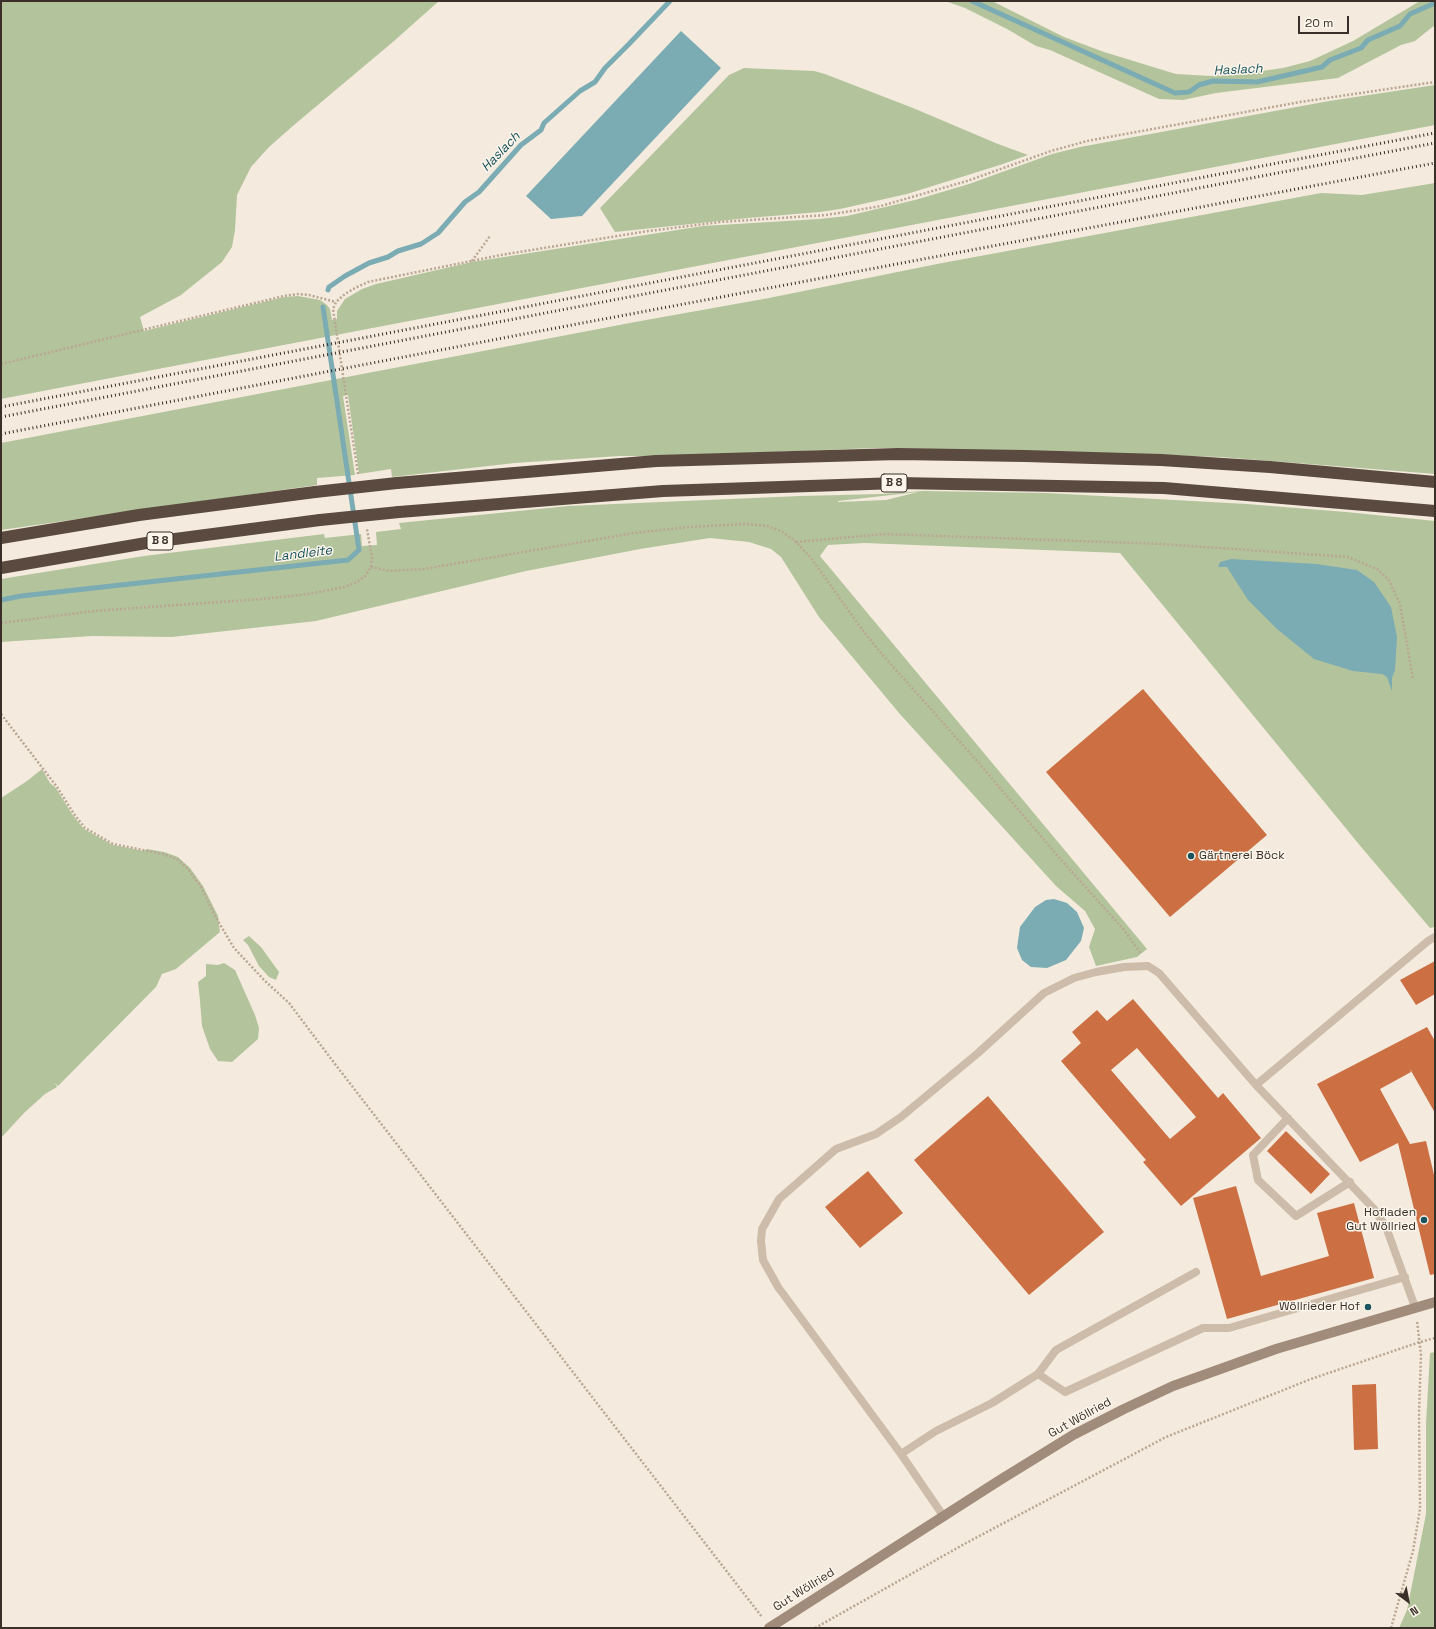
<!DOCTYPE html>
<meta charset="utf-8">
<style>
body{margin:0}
#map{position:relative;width:1436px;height:1629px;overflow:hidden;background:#f4ebde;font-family:"Space Grotesk",sans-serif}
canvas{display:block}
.frame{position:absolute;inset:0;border:2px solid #3a3029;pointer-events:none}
.north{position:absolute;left:1388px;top:1581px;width:40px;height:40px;-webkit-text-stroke:3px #fbf5eb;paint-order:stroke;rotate:148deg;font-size:11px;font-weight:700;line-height:16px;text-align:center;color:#3a3029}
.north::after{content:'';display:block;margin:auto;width:14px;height:18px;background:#3a3029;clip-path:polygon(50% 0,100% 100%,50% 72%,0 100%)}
.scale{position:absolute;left:1298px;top:16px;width:51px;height:18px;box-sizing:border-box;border:2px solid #3a3029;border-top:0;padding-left:5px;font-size:12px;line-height:14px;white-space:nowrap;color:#3a3029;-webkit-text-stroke:3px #fbf5eb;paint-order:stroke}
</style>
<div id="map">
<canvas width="1436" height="1629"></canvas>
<div class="frame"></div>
<div class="north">N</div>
<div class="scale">20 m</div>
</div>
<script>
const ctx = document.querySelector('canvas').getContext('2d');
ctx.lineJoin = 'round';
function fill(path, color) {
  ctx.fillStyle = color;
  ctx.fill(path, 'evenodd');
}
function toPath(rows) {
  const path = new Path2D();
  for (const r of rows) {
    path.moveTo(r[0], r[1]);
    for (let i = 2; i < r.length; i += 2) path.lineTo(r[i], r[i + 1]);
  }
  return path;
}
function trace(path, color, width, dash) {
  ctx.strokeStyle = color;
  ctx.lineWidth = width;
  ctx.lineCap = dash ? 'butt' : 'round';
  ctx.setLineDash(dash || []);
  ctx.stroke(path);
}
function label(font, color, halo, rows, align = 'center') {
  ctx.font = font + ' "Space Grotesk",sans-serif';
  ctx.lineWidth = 3;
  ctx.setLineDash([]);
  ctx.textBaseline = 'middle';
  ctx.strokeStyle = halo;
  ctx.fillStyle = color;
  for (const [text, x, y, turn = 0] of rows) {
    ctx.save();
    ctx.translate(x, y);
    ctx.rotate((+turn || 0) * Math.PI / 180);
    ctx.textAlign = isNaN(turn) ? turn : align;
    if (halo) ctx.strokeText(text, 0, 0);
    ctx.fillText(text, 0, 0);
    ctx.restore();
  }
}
fill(toPath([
 [1,1,439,1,394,41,294,125,269,147,251,167,237,195,235,230,232,247,222,262,181,295,140,317,144,331,284,297,298,296,320,300,327,305,330,309,332,320,337,319,337,311,345,299,362,289,376,284,472,262,703,226,819,219,847,216,915,200,969,184,1052,154,1080,147,1329,101,1435,85,1435,125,1,399],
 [945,1,992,1,1064,37,1104,52,1176,74,1211,76,1248,73,1283,68,1310,61,1353,41,1420,1,1435,1,1435,25,1415,41,1401,45,1338,78,1216,93,1183,100,1159,99,1050,50,1036,46,1007,29,965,8],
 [744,68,814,71,825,74,913,108,998,144,1028,155,1003,164,907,194,840,209,820,212,748,218,615,232,600,208,729,75],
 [1435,183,1435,474,1221,457,1035,451,876,448,671,456,619,456,515,463,392,477,391,469,359,474,348,395,343,396,355,475,317,478,317,485,1,530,1,443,635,322,769,298,937,264,1321,193,1362,195],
 [923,491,1047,493,1247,504,1346,512,1435,521,1435,927,1430,928,1362,848,1120,553,864,543,828,545,820,556,1147,949,1137,957,1096,966,1089,947,1095,929,1085,911,1056,886,899,713,819,617,781,557,771,549,749,542,710,538,640,549,526,571,316,621,172,637,92,636,1,642,1,579,144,556,324,534,325,538,361,534,362,546,377,545,376,532,401,529,399,523,568,506,800,496,881,494],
 [918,492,886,500,838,502,838,501],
 [42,769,50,783,56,788,72,814,84,829,113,845,144,851,147,849,164,852,178,857,190,868,203,886,218,916,220,932,176,969,162,974,156,987,61,1083,58,1086,55,1083,57,1087,45,1094,24,1113,1,1138,1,798,27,781],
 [249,936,261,947,279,972,276,980,269,977,259,966,248,945,243,940],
 [224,963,235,970,255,1015,259,1028,258,1039,232,1062,218,1061,210,1049,202,1026,200,1001,198,982,206,976,206,964,218,965],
 [1435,1352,1435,1628,1399,1628,1407,1610,1426,1514,1426,1424,1430,1353]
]), '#b3c49c');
fill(toPath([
 [681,31,721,68,582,216,551,219,526,196],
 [1231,559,1316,564,1357,570,1374,582,1391,607,1397,637,1395,670,1392,678,1392,691,1387,677,1382,674,1353,671,1314,659,1277,629,1248,600,1227,567,1218,567,1220,562],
 [1054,899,1067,903,1077,912,1084,928,1081,941,1066,960,1047,968,1031,967,1022,960,1017,948,1020,927,1035,907,1046,900]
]), '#7babb3');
trace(toPath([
 [972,1,1175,93,1189,92,1199,85,1213,81,1257,82,1322,67,1330,60,1361,48,1368,40,1400,26,1410,14,1435,3],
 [328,290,329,287,345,276,369,263,388,257,398,251,421,244,438,233,465,202,479,192,521,145,541,130,544,123,580,91,595,82,605,68,628,45,670,1],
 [1,600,21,596,348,560,359,550,323,307]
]), '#7babb3', 5);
fill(toPath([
 [1143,689,1267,835,1170,917,1046,772],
 [1435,961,1435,994,1416,1005,1400,980],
 [1133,999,1218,1098,1223,1093,1261,1138,1181,1206,1143,1162,1146,1160,1061,1061,1081,1043,1072,1032,1097,1010,1107,1021],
 [1137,1048,1196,1117,1170,1139,1111,1070],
 [1427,1027,1435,1041,1435,1113,1410,1069,1411,1072,1380,1089,1410,1144,1426,1141,1435,1179,1435,1274,1430,1275,1398,1143,1360,1162,1317,1084],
 [988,1096,1104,1232,1029,1295,914,1160],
 [1286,1131,1330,1174,1311,1194,1267,1151],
 [868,1171,903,1213,860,1248,825,1207],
 [1236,1186,1261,1276,1329,1256,1317,1213,1354,1203,1374,1278,1227,1319,1193,1198],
 [1376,1384,1378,1449,1354,1450,1352,1385]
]), '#cc7044');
trace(toPath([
 [472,261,490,236],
 [1,364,284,296,298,294,309,295,336,302],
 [358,474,333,309,336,302,345,294,355,288,368,282,501,255,648,231,720,222,826,215,858,210,881,206,967,181,1051,151,1087,141,1300,102,1435,82],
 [796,542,885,534,1162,544,1348,557,1377,569,1389,580,1400,604,1413,679],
 [371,567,389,571,424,569,634,533,689,527,746,524,767,526,783,532,796,542,811,558,861,628,880,652,977,761,1062,861,1124,930,1141,954],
 [1,623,94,611,262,599,309,594,344,587,357,582,365,576,371,567,372,558,367,529],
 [1,714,57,787,74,814,85,828,113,844,163,854,177,859,188,869,201,887,215,916,234,948,265,981,289,1003,335,1064,762,1617],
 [815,1628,968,1542,1166,1437,1311,1379,1420,1342,1435,1338],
 [1391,1628,1413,1551,1420,1509,1419,1413,1421,1355,1417,1321]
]), '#b9a693', 2.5, [2, 2]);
trace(toPath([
 [1256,1085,1428,941,1435,937],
 [1288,1118,1253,1155,1258,1180,1296,1216,1350,1182],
 [1196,1272,1056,1350,1038,1374,1065,1392,1203,1328,1229,1328,1405,1277],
 [901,1454,936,1431,992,1403,1038,1374],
 [944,1517,901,1454,778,1287,763,1260,761,1241,762,1229,779,1199,836,1149,876,1134,901,1117,978,1053,1044,993,1074,978,1096,972,1124,967,1148,966,1159,973,1256,1085,1374,1209,1386,1227,1415,1307]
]), '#cdbca9', 8);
trace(toPath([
 [769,1628,1000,1480,1073,1435,1124,1409,1173,1386,1276,1349,1435,1302]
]), '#a18b7a', 10);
trace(toPath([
 [397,483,656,461,898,454,1025,456,1161,460,1270,467,1435,482],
 [399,512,663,491,898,483,1164,488,1435,511],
 [1,538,139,515,315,492],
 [1,568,152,542,320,520]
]), '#5b4a40', 12);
trace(toPath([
 [1,407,1435,133],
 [1,417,1435,143],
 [1,434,524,334,1435,163]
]), '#3a3029', 3, [1, 3]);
trace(toPath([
 [315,492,397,483],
 [320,520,399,512]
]), '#5b4a40', 12);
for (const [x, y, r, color] of [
 [1191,856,4,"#1c545e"],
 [1424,1220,4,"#1c545e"],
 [1368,1307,4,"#1c545e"]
]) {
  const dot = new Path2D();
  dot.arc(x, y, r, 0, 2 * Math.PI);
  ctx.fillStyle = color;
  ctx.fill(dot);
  trace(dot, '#fbf5eb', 1.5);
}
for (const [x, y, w] of [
 [894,483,26],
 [160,541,26]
]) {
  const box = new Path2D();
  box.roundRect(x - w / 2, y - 9, w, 18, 3);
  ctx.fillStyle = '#fbf5eb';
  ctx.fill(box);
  trace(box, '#3a3029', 1);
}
label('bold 11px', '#3a3029', null, [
 ["B 8",894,483],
 ["B 8",160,541]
]);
label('12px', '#3a3029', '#fbf5eb', [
 ["Gärtnerei Böck",1199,856,"left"],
 ["Hofladen",1416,1213],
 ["Gut Wöllried",1416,1227],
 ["Wöllrieder Hof",1360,1307]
], 'right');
label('12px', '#3a3029', '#fbf5eb', [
 ["Gut Wöllried",1080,1418,-29],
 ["Gut Wöllried",804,1590,-32]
]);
label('italic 13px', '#1c545e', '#fbf5eb', [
 ["Haslach",1238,70,-3],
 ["Haslach",501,152,-46],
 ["Landleite",303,554,-7]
]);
</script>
